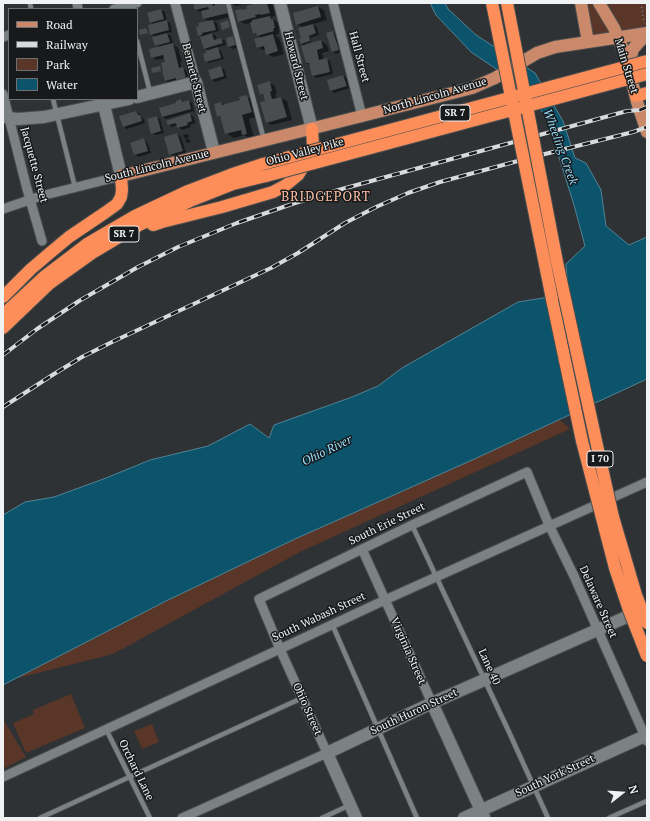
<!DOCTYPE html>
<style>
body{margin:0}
#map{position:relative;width:650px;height:821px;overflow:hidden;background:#2e3234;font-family:"PT Serif",serif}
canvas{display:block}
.frame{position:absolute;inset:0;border:4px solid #f0f2f3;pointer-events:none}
.legend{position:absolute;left:8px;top:8px;width:130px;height:92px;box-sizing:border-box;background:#18191a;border:1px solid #6e7071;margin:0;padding:5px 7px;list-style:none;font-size:12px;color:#f0f2f3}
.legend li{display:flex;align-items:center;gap:8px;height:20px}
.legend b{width:20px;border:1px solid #6e7071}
.north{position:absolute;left:602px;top:773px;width:40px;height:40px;-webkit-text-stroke:3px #18191a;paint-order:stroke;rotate:73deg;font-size:11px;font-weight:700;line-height:16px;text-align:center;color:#f0f2f3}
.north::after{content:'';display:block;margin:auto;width:14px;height:18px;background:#f0f2f3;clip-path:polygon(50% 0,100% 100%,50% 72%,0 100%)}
</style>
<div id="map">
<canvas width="650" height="821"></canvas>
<div class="frame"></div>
<ul class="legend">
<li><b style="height:5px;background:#ca896a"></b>Road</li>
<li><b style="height:5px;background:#d8dadb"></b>Railway</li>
<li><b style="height:11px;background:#593627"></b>Park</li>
<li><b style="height:11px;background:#0c546c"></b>Water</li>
</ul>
<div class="north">N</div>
</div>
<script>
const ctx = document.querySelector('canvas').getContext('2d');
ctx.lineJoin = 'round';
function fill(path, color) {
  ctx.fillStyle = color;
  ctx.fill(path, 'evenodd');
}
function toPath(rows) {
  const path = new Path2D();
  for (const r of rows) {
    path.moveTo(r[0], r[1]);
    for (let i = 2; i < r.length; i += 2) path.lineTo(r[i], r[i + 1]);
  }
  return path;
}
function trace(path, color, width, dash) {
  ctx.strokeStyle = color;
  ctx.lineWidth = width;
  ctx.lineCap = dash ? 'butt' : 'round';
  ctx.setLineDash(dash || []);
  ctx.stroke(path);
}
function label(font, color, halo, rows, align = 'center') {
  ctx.font = font + ' "PT Serif",serif';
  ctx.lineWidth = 3;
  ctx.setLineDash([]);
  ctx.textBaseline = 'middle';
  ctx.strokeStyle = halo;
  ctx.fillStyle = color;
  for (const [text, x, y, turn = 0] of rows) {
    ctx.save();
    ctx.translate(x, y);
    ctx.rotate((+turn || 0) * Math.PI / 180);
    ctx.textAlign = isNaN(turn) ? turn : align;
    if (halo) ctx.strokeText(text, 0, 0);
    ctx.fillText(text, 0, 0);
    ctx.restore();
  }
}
fill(toPath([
 [581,3,647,3,647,33,588,42],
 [559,419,570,429,302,551,113,654,14,679,164,602,295,539],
 [71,694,85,728,26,753,13,723,34,714,33,710],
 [3,719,26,757,3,769],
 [152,724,159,742,142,749,134,731]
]), '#593627');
const water = toPath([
 [430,3,445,3,448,9,476,35,535,73,563,121,575,158,586,163,601,190,606,226,629,245,647,237,647,379,470,461,295,539,164,602,3,685,3,515,25,502,54,497,106,478,150,460,208,446,250,424,269,438,274,425,352,397,378,386,402,368,518,302,568,294,566,264,585,246,574,205,546,116,514,81,471,52,436,15,430,3]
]);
fill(water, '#0c546c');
trace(water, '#508394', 1);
fill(toPath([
 [194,3,230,3,233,16,213,21,217,23,219,31,211,33,216,36,217,40,221,39,225,41,226,45,216,48,221,51,224,59,209,63,206,61,207,54,209,51,204,48,203,37,199,35,209,21,204,18,202,11,200,12,196,10],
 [232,3,243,3,243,4,236,6],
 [254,3,269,3,273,5,275,16,271,17,278,23,280,31,278,32,279,34,275,35,279,38,284,54,273,57,267,54,266,50,263,50,257,47,262,38,254,33,252,23,245,24,239,21,245,11,254,4],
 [318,7,324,10,327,20,313,24,317,27,319,35,310,38,311,42,305,44,305,46,321,41,327,45,329,51,322,53,324,60,326,59,330,61,333,74,317,78,313,76,310,65,306,63,305,46,301,44,303,27,297,24],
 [161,10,165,12,167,22,170,23,172,32,166,33,171,36,173,43,172,44,178,48,182,62,180,62,182,69,186,70,189,80,181,82,178,80,169,83,166,81,168,62,165,58,157,60,152,57,160,47,156,45,156,37,151,34,154,24,151,23],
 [333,32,335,33,337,39,339,41,342,52,336,54,333,52,327,34],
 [233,37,237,39,239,47,233,49,229,47],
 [220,67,224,69,227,78,215,82,212,80],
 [343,76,347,78,350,88,334,93,331,90],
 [269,82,275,86,277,94,275,95,277,99,281,98,287,101,292,120,272,125,266,122,266,102,265,97,261,94],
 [247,97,255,101,259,116,249,119,254,138,251,139,244,135,234,138,226,133,222,119,218,116,221,103,225,105,241,101],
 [181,100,184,102,189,101,192,103,194,111,166,119,163,117],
 [136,112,140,114,141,117,143,118,145,123,127,129,124,127],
 [190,114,193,116,196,123,190,125,191,127,182,130,178,127,177,125,172,127,169,125],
 [157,117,160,119,164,133,156,135,152,133],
 [177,134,181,137,186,153,174,156,170,154],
 [187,134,189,135,189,137,187,138,190,140,191,142,187,143,185,140,187,139,184,138,183,135],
 [144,140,147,142,151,153,139,157,135,155]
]), '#0007');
fill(toPath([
 [193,3,212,3,213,6,215,5,215,3,225,3,228,13,203,19,201,11,209,9,208,7,195,10],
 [253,3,267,3,270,13,261,15,260,14,255,15,256,17,238,22,235,10,242,9,243,10,247,9,246,6,253,4],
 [318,6,321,17,296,25,293,13],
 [161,9,164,19,150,23,147,13],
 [270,16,271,19,273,19,275,28,273,29,274,31,257,36,256,33,253,34,250,22,252,22,252,20],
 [167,20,169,30,150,35,148,25],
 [213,20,216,30,202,33,202,35,198,36,196,27,199,26,198,23],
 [228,20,230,27,222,30,220,23],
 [313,24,316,33,309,36,310,41,301,44,299,39,301,38,298,28],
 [146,28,148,33,140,35,139,30],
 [333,31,339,50,332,52,326,33],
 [167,33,170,42,155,46,152,37],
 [212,33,214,40,221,38,223,43,204,49,200,37],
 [273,34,278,51,266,55,264,46,257,48,254,39],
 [233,36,236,45,228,47,226,38],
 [321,40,323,48,317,50,319,60,327,58,330,72,312,76,309,63,306,63,301,46],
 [173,43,179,68,183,67,186,78,176,80,176,78,165,81,162,71,163,71,161,63,165,62,163,55,151,58,149,49],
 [218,47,221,58,205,62,203,54,206,53,205,51],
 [160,66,161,71,152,73,151,68],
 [221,66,224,76,211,80,208,70],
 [343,75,347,86,330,91,327,80],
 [270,81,272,91,270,92,272,99,281,97,287,117,266,123,260,102,265,101,263,94,260,95,257,85],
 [247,95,252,112,242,115,247,134,242,135,241,130,225,134,220,116,217,117,214,104,221,102,222,105,240,100,239,97],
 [181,99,182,102,189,100,191,109,162,117,159,108,176,103,176,101],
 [136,111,138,115,140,115,142,121,123,127,119,116],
 [190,113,192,121,187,123,188,125,177,128,176,123,168,125,166,121],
 [157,116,161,131,151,134,147,119],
 [177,133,183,151,169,155,164,137],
 [144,138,148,151,134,155,130,143]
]), '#494d4f');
const lane = toPath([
 [30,3,31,9],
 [228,3,264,140],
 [137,41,150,92],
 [53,99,75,187],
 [412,525,509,732,548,818],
 [332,624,417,818],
 [106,729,150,818],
 [40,818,302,698],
 [322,818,350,805],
 [609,818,647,801]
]);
const street = toPath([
 [77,3,78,9],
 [175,3,196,82],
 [333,3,362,116],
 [114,9,137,3],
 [3,37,9,35],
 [3,94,27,189,42,241],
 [3,209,41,196,121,176],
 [362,549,432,703],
 [3,777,280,649,385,600,647,482],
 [182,818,327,753,280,649,259,599,412,525,527,472,549,525,574,576,647,741]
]);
const secondary = toPath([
 [280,3,312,129],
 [137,97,196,82,214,152],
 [104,105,121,176],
 [3,116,9,118,18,119,44,117,129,99],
 [432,703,484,817],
 [356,818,327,753,432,703,640,611],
 [464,818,647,735]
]);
const primary = toPath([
 [581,3,588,42],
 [599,3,614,28,623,49,629,69,637,102,647,132],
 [629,66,630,60,633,49,640,41,647,35],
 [121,176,362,116,472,88,495,78,537,53,555,47,647,33]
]);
const highway = toPath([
 [636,96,647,93],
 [153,225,162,222,222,207,273,192,286,185,298,175,306,162,313,146,312,129],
 [3,297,31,269,51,252,69,237,106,212,117,204,121,197,122,190,121,176],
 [552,299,582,441],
 [3,315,45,276,87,244,135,216,188,191,230,175,263,164],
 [3,328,50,283,92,253,139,225,190,201,233,184,266,176]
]);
trace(lane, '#4a4e4f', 6);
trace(street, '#4a4e4f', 11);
trace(secondary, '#4a4e4f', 14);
trace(primary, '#4a4e4f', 14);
trace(highway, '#4a4e4f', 14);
trace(toPath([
 [641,3,644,23]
]), '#818485', 1.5, [1, 3]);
trace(lane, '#7c8183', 4.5);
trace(street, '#7c8183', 9);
trace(secondary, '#7c8183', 12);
trace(primary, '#ca896a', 12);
trace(highway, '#fe8e59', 12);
const rail = toPath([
 [3,355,37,329,79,301,138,267,178,247,237,223,295,203,342,189,627,111,640,110,647,107],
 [3,407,54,374,82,357,112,342,271,268,298,253,345,223,376,207,408,193,440,182,529,158,633,132,647,127]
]);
trace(rail, '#d8dadb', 4);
trace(rail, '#18191a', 2.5, [8]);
const highwayBridge = toPath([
 [492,3,552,299],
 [507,3,557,262,598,450,613,517,636,595,647,623],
 [263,164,647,61],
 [266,176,647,74],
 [582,441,615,568,629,610,647,656]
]);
trace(highwayBridge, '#4a4e4f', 14, []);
trace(highwayBridge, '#fe8e59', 12);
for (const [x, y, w] of [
 [455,113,30],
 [124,234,30],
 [600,459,26]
]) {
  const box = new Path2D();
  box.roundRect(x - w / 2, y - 8, w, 16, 3);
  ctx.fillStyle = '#18191a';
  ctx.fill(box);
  trace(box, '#f0f2f3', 1);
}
label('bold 10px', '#f0f2f3', null, [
 ["SR 7",455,113],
 ["SR 7",124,234],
 ["I 70",600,459]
]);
label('11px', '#f0f2f3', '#18191a', [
 ["Hall Street",359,57,75],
 ["Howard Street",296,66,76],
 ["Main Street",626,66,73],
 ["Bennett Street",194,78,76],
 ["North Lincoln Avenue",435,96,-16],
 ["Ohio Valley Pike",305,152,-15],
 ["Jacquette Street",34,165,75],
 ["South Lincoln Avenue",157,166,-14],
 ["South Erie Street",387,524,-26],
 ["Delaware Street",598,602,66],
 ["South Wabash Street",319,617,-25],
 ["Virginia Street",408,651,66],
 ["Lane 40",489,667,65],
 ["Ohio Street",307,709,66],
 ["South Huron Street",414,712,-25],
 ["Orchard Lane",136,770,64],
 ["South York Street",555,776,-25]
]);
label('italic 12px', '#96dfff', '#18191a', [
 ["Wheeling Creek",560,147,70],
 ["Ohio River",327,451,-26]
]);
ctx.letterSpacing = '1px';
label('13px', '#fbbea3', '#18191a', [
 ["BRIDGEPORT",326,197]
]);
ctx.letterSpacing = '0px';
</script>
